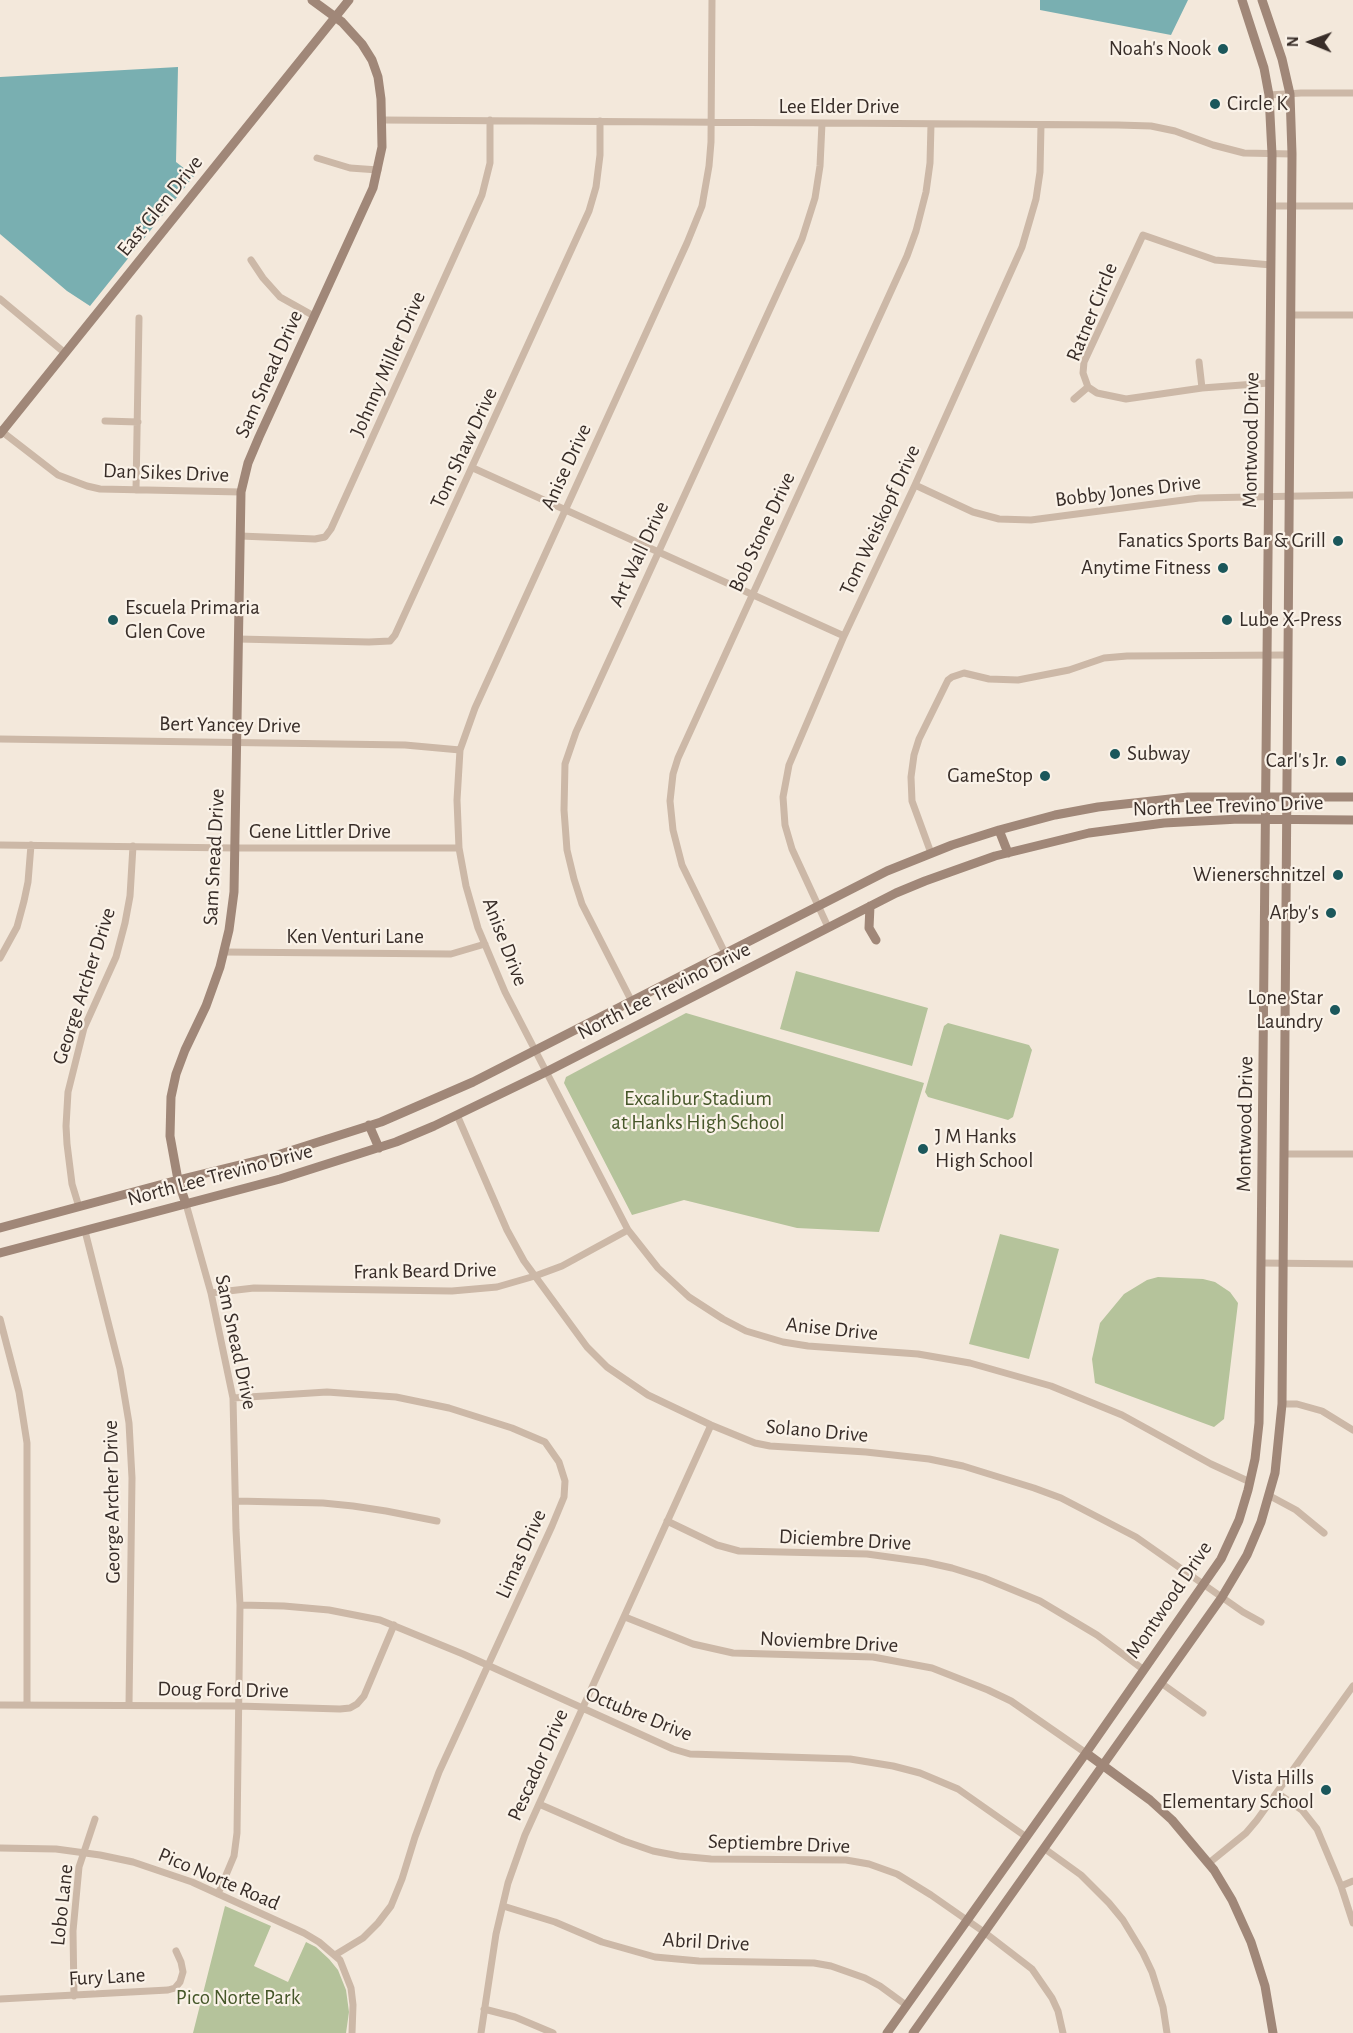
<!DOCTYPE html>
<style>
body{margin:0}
#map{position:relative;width:1353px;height:2033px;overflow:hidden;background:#f3e8db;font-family:"Alegreya Sans",sans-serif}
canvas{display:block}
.north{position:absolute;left:1281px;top:12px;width:60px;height:60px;-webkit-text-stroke:4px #faf2e8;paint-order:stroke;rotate:271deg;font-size:16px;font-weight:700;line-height:24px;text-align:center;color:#382d28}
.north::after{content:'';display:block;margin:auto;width:21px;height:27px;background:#382d28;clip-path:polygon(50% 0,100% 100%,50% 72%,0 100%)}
</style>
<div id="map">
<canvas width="1353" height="2033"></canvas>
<div class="north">N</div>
</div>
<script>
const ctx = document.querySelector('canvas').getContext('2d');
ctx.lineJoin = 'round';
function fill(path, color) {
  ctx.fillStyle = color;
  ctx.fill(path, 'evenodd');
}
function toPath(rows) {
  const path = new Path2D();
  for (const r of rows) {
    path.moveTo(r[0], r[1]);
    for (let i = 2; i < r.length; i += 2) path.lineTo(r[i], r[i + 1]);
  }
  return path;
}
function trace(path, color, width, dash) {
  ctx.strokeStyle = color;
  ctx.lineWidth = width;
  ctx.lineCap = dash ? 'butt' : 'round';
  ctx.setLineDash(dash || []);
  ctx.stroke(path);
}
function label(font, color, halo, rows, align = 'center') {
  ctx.font = font + ' "Alegreya Sans",sans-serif';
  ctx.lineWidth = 4.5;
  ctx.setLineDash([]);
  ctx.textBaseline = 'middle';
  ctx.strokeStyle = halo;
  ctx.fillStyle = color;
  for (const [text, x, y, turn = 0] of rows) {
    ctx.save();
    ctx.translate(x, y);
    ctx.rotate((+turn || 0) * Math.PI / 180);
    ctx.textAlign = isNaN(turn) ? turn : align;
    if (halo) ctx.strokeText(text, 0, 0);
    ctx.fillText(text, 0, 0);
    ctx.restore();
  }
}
fill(toPath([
 [796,971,928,1008,912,1066,780,1029],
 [686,1013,924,1083,879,1232,797,1228,684,1200,632,1215,564,1083,566,1077],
 [948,1023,1029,1045,1032,1050,1013,1117,1008,1120,928,1097,925,1092,944,1026],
 [1000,1234,1059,1249,1029,1359,969,1344],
 [1158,1277,1203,1279,1215,1282,1230,1292,1238,1303,1224,1419,1214,1427,1095,1383,1092,1359,1100,1323,1124,1294,1147,1280],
 [225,1906,271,1926,254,1966,288,1982,306,1942,316,1947,329,1959,338,1970,346,1990,349,2012,346,2033,193,2033]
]), '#b5c39b');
fill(toPath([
 [1040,0,1188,0,1171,35,1040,10],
 [178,67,176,162,194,176,90,306,67,291,0,234,0,77]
]), '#79afb1');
trace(toPath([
 [712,0,711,142,709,166,702,206,687,243,475,708,460,750,457,800,459,848,466,886,478,928,505,992,628,1230,658,1268,689,1297,723,1319,746,1331,783,1342,808,1346,918,1354,970,1363,1051,1386,1122,1415,1211,1464,1250,1482],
 [1269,95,1301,93,1353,93],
 [382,120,1118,125,1151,126,1175,131,1213,145,1244,153,1292,154],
 [317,158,350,168,378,170],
 [1272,206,1353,206],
 [251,260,263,278,280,297,314,316],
 [0,299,65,353],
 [1291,315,1353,315],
 [1199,362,1202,388],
 [1269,383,1202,388,1126,399,1097,393,1088,387,1083,373,1084,362,1143,235,1215,260,1271,265],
 [1074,399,1088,387],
 [105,421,138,422],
 [0,430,58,475,87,486,100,489,241,492],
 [473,468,844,636],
 [915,485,973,512,999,519,1031,520,1199,498,1353,495],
 [136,490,139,318],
 [240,536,315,539,325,537,331,529,482,195,490,163,490,120],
 [238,639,369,642,390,641,395,635,589,211,596,187,600,155,600,121],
 [0,739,405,745,460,750],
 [0,845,235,848,459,848],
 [931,853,912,801,911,777,914,755,919,739,948,680,952,677,964,673,989,679,1018,680,1069,670,1104,658,1127,656,1287,655],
 [828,927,792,849,785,825,783,797,789,765,844,636,915,485,1022,247,1036,199,1040,172,1041,125],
 [224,952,451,954,485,944],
 [725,953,682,865,673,830,670,801,673,774,678,758,907,256,916,231,926,192,930,163,931,124],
 [0,958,17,927,24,901,28,882,31,845],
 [631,1000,582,904,574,879,567,850,564,810,565,764,576,732,802,239,815,198,820,166,822,123],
 [457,1115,507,1230,524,1261,587,1347,607,1367,648,1395,711,1425,755,1443,770,1446,866,1452,929,1459,963,1466,1034,1488,1061,1498,1136,1537,1243,1612,1261,1622],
 [1284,1154,1353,1154],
 [186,1204,211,1293,233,1398,236,1530,240,1605,237,1833,234,1856,218,1894],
 [79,1207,72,1184,67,1144,66,1126,68,1092,84,1028,116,957,125,923,130,896,133,846],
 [85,1231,120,1369,129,1423,132,1478,129,1705],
 [1261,1263,1353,1264],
 [211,1293,254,1288,452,1291,497,1287,535,1276,562,1266,628,1230],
 [0,1319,19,1392,27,1443,27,1705],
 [233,1398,327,1392,396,1397,449,1408,512,1428,545,1442,559,1462,565,1481,564,1497,552,1526,439,1772,415,1837,402,1879,391,1906,378,1923,363,1938,335,1955],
 [1282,1404,1297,1404,1322,1411,1353,1430],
 [1270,1496,1296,1510,1324,1533],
 [236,1501,323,1503,353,1506,386,1511,437,1521],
 [667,1521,717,1545,739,1551,867,1554,925,1562,952,1568,984,1578,1040,1601,1097,1635,1144,1670],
 [240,1605,284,1606,329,1610,380,1620,463,1654,673,1749,690,1754,850,1759,893,1766,920,1773,958,1789,1025,1836],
 [625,1617,693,1644,733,1653,873,1657,932,1668,988,1690,1011,1701,1086,1753],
 [1161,1683,1203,1713],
 [0,1705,238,1706,340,1709,350,1708,357,1704,364,1696,394,1625],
 [1277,1793,1302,1810,1317,1829,1341,1886,1353,1923],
 [539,1804,624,1841,653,1851,679,1856,711,1859,846,1860,869,1864,897,1874,931,1895,984,1932,1032,1969,1052,1998,1058,2011,1063,2033],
 [0,1848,56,1849,100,1855,133,1862,192,1882,304,1933,319,1942,340,1960,351,1988,353,2005,352,2033],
 [1045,1849,1081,1875,1109,1903,1123,1920,1143,1953,1152,1972,1163,2007,1167,2033],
 [1209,1863,1246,1833,1257,1820,1353,1686],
 [1341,1886,1353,1881],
 [503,1906,555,1922,602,1942,655,1957,699,1961,814,1963,831,1966,865,1978,880,1986,906,2005],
 [74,1996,73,1931,79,1867,95,1819],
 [0,1999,168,1990,175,1988,180,1982,183,1972,181,1962,176,1951],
 [484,2009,515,2017,553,2033],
 [481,2033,496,1934,508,1883,525,1835,711,1425]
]), '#ccb8a7', 7);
trace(toPath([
 [0,434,349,0],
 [999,830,1008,853],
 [870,906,869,928,876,940],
 [369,1125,379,1148],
 [186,1204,178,1180,170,1136,171,1097,176,1074,185,1050,206,1006,220,967,229,930,234,892,241,492,248,463,259,437,373,188,382,147,381,99,378,77,372,60,362,44,342,22,312,0],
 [0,1228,178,1180,268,1158,381,1122,473,1082,887,871,952,845,999,830,1055,815,1098,807,1188,797,1353,797],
 [0,1253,280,1179,396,1142,434,1126,548,1071,896,893,925,881,995,856,1089,833,1164,823,1239,819,1353,820],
 [1086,1753,1150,1800,1172,1820,1214,1870,1232,1900,1251,1942,1265,1986,1273,2033],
 [887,2033,1086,1753,1221,1559,1239,1520,1248,1490,1255,1459,1259,1423,1260,1362,1272,154,1269,95,1264,68,1242,0],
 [913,2033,1222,1597,1247,1555,1261,1522,1275,1473,1282,1404,1292,154,1290,94,1282,59,1262,0]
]), '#a08778', 9);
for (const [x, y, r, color] of [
 [1223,49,6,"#1b575b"],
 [1215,104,6,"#1b575b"],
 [1338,541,6,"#1b575b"],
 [1223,568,6,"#1b575b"],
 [113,620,6,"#1b575b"],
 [1227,620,6,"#1b575b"],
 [1115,754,6,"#1b575b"],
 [1341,761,6,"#1b575b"],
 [1045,776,6,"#1b575b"],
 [1338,875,6,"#1b575b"],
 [1331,913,6,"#1b575b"],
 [1335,1010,6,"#1b575b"],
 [923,1149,6,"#1b575b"],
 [1326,1790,6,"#1b575b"]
]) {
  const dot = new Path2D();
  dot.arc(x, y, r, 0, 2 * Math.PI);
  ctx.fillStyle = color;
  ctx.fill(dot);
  trace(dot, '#faf2e8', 2);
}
label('21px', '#382d28', '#faf2e8', [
 ["Noah's Nook",1211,49],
 ["Circle K",1227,104,"left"],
 ["Fanatics Sports Bar & Grill",1326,541],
 ["Anytime Fitness",1211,568],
 ["Escuela Primaria",125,608,"left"],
 ["Glen Cove",125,632,"left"],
 ["Lube X-Press",1239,620,"left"],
 ["Subway",1127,754,"left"],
 ["Carl's Jr.",1329,761],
 ["GameStop",1033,776],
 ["Wienerschnitzel",1326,875],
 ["Arby's",1319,913],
 ["Lone Star",1323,998],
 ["Laundry",1323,1022],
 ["J M Hanks",935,1137,"left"],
 ["High School",935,1161,"left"],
 ["Vista Hills",1314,1778],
 ["Elementary School",1314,1802]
], 'right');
label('21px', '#382d28', '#faf2e8', [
 ["Lee Elder Drive",839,107],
 ["East Glen Drive",160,206,-51],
 ["Ratner Circle",1092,312,-68],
 ["Johnny Miller Drive",388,364,-66],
 ["Sam Snead Drive",269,374,-66],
 ["Montwood Drive",1251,440,-89],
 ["Tom Shaw Drive",464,448,-65],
 ["Anise Drive",566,467,-65],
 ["Dan Sikes Drive",166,473,2],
 ["Bobby Jones Drive",1128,491,-7],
 ["Tom Weiskopf Drive",880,520,-65],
 ["Bob Stone Drive",762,532,-65],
 ["Art Wall Drive",639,554,-65],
 ["Bert Yancey Drive",230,725,1],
 ["North Lee Trevino Drive",1228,806,-2],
 ["Gene Littler Drive",320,832],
 ["Sam Snead Drive",214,857,-87],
 ["Ken Venturi Lane",355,937],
 ["Anise Drive",505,942,69],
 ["George Archer Drive",84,986,-72],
 ["North Lee Trevino Drive",664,991,-27],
 ["Montwood Drive",1245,1124,-89],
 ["North Lee Trevino Drive",220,1175,-15],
 ["Frank Beard Drive",425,1271,-1],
 ["Anise Drive",832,1329,6],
 ["Sam Snead Drive",236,1342,78],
 ["Solano Drive",817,1431,5],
 ["George Archer Drive",112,1502,-91],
 ["Diciembre Drive",845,1540,3],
 ["Limas Drive",521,1554,-66],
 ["Montwood Drive",1169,1600,-56],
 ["Noviembre Drive",829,1642,3],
 ["Doug Ford Drive",223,1690,1],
 ["Octubre Drive",639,1714,22],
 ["Pescador Drive",538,1765,-66],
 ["Septiembre Drive",779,1844,2],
 ["Pico Norte Road",219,1879,23],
 ["Lobo Lane",62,1905,-84],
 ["Abril Drive",706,1942,3],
 ["Fury Lane",107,1977,-3]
]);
label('21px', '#46572a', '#faf2e8', [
 ["Excalibur Stadium",698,1099],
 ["at Hanks High School",698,1123],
 ["Pico Norte Park",238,1998]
]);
</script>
